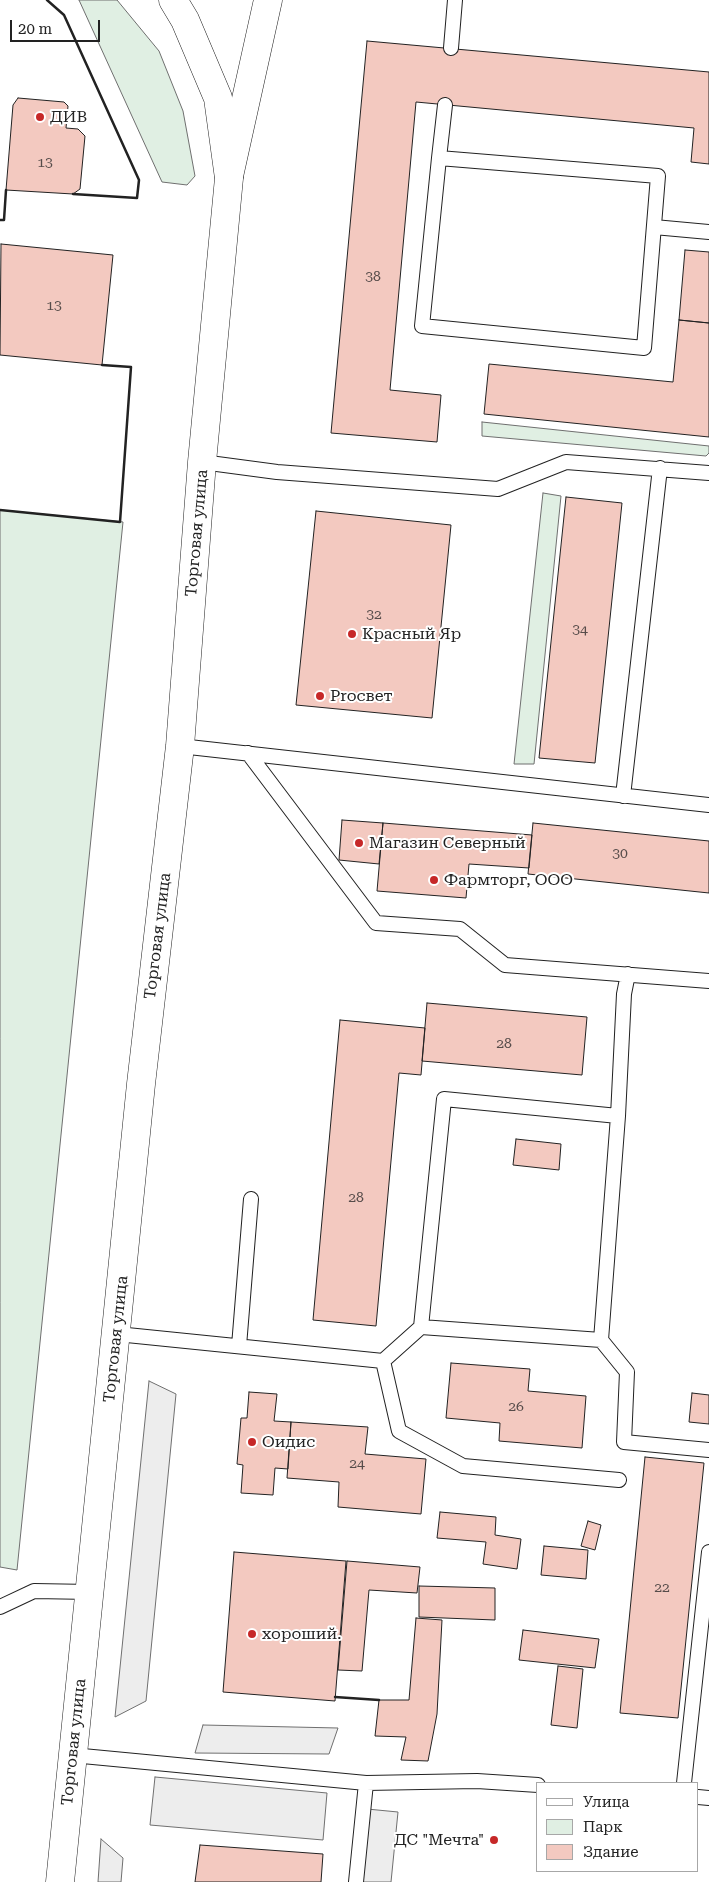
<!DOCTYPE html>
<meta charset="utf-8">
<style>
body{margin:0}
#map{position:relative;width:709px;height:1882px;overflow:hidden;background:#fff;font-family:"Roboto Serif",serif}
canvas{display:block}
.legend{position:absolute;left:536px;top:1782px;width:162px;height:90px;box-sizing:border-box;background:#fff;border:1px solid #a7a7a7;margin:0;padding:6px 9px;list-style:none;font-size:15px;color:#222}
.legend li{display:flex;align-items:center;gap:10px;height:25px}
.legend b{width:25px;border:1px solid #a7a7a7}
.scale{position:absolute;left:10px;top:20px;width:90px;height:22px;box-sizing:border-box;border:2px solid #222;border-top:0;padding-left:6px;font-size:15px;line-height:18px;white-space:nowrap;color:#222;-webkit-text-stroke:4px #fff;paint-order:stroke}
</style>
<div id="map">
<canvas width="709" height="1882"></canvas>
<ul class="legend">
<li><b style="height:6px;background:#fff"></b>Улица</li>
<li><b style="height:14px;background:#e0efe3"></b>Парк</li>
<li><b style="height:14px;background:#f3c9c0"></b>Здание</li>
</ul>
<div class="scale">20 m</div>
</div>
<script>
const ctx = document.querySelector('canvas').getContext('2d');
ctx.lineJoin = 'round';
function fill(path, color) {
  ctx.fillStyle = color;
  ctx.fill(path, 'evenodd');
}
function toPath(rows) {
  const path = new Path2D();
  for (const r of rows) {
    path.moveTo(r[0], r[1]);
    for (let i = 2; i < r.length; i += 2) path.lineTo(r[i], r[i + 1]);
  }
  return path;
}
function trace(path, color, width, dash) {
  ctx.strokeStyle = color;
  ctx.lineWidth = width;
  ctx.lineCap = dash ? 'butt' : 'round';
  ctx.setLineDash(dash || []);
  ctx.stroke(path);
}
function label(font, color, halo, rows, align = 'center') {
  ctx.font = font + ' "Roboto Serif",serif';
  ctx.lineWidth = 4;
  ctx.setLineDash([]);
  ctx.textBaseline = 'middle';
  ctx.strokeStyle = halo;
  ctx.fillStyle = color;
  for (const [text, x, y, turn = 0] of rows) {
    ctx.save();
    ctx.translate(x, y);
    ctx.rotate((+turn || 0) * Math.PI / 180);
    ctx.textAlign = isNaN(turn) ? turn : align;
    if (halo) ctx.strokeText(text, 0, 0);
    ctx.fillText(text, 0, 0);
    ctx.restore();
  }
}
const green = toPath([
 [79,0,117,0,159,51,183,111,195,176,187,185,162,182,79,0],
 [482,422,709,446,709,453,706,456,482,436,482,422],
 [543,493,561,496,534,764,514,764,543,493],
 [0,510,123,522,17,1570,0,1567,0,510]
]);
fill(green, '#e0efe3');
trace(green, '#6f6f6f', 1);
const parking = toPath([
 [149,1381,176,1394,146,1701,115,1717,149,1381],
 [203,1725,338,1728,329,1754,195,1753,203,1725],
 [155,1777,327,1793,323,1840,150,1825,155,1777],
 [367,1809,398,1812,391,1882,360,1882,367,1809],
 [101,1839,123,1858,121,1882,98,1882,101,1839]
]);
fill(parking, '#ededed');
trace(parking, '#6f6f6f', 1);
const building = toPath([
 [367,41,709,72,709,164,691,162,694,128,416,102,390,390,441,395,437,442,331,433,367,41],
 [18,98,64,102,68,106,66,128,78,129,85,136,80,189,73,194,6,190,13,105,18,98],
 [1,244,113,255,102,365,0,355,1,244],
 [685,250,709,252,709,323,679,320,685,250],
 [679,320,709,323,709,437,484,414,489,364,673,382,679,320],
 [566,497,622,503,595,763,539,758,566,497],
 [316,511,451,525,432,718,296,705,316,511],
 [342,820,383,823,379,864,339,860,342,820],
 [383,823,532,835,529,868,469,864,466,898,377,891,383,823],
 [533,823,709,841,709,893,528,874,533,823],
 [427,1003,587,1017,582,1075,422,1061,427,1003],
 [340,1020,425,1028,421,1075,399,1073,376,1326,313,1320,340,1020],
 [516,1139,561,1144,559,1170,513,1165,516,1139],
 [451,1363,530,1369,528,1391,586,1396,582,1448,499,1441,500,1423,446,1418,451,1363],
 [249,1392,277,1394,274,1421,291,1422,288,1469,275,1468,273,1495,241,1493,243,1465,237,1464,241,1418,247,1418,249,1392],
 [692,1393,709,1395,709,1424,689,1422,692,1393],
 [291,1422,368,1427,365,1454,426,1459,421,1514,338,1507,339,1482,287,1478,291,1422],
 [645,1457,704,1463,678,1718,620,1713,645,1457],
 [440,1512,496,1517,495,1535,521,1539,517,1569,483,1564,486,1542,437,1538,440,1512],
 [588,1521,601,1525,595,1550,581,1546,588,1521],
 [544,1546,588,1550,586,1579,541,1575,544,1546],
 [234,1552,346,1561,335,1701,223,1692,234,1552],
 [347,1561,420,1567,417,1593,369,1590,362,1671,338,1670,347,1561],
 [419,1586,495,1588,495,1620,419,1617,419,1586],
 [416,1618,442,1620,437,1714,428,1761,401,1760,406,1737,375,1736,379,1700,409,1700,416,1618],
 [523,1630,599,1639,595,1668,519,1660,523,1630],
 [558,1666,583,1669,577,1728,551,1725,558,1666],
 [200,1845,323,1854,321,1882,195,1882,200,1845]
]);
fill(building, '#f3c9c0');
trace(building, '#222', 1);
const lane = toPath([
 [451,48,455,0],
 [439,158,658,176,644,348,422,326,439,158,445,105],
 [654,227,709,232],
 [202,462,277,472,498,489,566,462,709,473],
 [180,746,709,805],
 [248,753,376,923,460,929,505,965,709,981],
 [623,796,660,468],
 [628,974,624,994,618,1116,601,1340,627,1372,624,1442,709,1450],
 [421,1327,444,1099,618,1116],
 [117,1334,383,1361,421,1327,601,1340],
 [239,1346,251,1199],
 [383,1361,399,1431,463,1466,619,1480],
 [0,1607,34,1591,91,1592],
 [72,1755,366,1783,477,1781,538,1785],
 [684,1783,709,1552],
 [698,1797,709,1798],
 [356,1882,366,1783]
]);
const street = toPath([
 [229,176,268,0]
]);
const secondary = toPath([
 [60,1882,141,1084,180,746,202,462,229,178,218,98,185,20,173,0]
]);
trace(lane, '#222', 16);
trace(street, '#222', 29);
trace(secondary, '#222', 29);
trace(lane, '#fff', 14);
trace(street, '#fff', 28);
trace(secondary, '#fff', 28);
trace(toPath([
 [47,0,64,15,139,180,137,198,73,194],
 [0,220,4,220,6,190],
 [0,510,120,522,131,367,102,365],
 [335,1697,379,1700]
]), '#222', 2.5);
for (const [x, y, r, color] of [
 [40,117,5,"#c62828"],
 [352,634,5,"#c62828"],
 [320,696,5,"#c62828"],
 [359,843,5,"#c62828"],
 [434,880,5,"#c62828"],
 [252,1442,5,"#c62828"],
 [252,1634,5,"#c62828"],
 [494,1840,5,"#c62828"]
]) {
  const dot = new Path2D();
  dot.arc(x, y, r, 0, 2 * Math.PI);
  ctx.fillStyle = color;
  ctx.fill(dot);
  trace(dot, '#fff', 2);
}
label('14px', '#564c4a', null, [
 ["13",45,163],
 ["38",373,277],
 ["13",54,306],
 ["32",374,615],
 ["34",580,630],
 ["30",620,854],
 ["28",504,1044],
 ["28",356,1198],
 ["26",516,1407],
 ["24",357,1464],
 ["22",662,1588]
]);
label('16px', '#222', '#fff', [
 ["ДИВ",50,117],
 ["Красный Яр",362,634],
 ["Proсвет",330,696],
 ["Магазин Северный",369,843],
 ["Фармторг, ООО",444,880],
 ["Оидис",262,1442],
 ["хороший.",262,1634],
 ["ДС \"Мечта\"",484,1840,"right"]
], 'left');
label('16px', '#222', '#fff', [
 ["Торговая улица",197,533,-85],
 ["Торговая улица",158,936,-83],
 ["Торговая улица",116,1339,-84],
 ["Торговая улица",74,1742,-84]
]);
</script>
